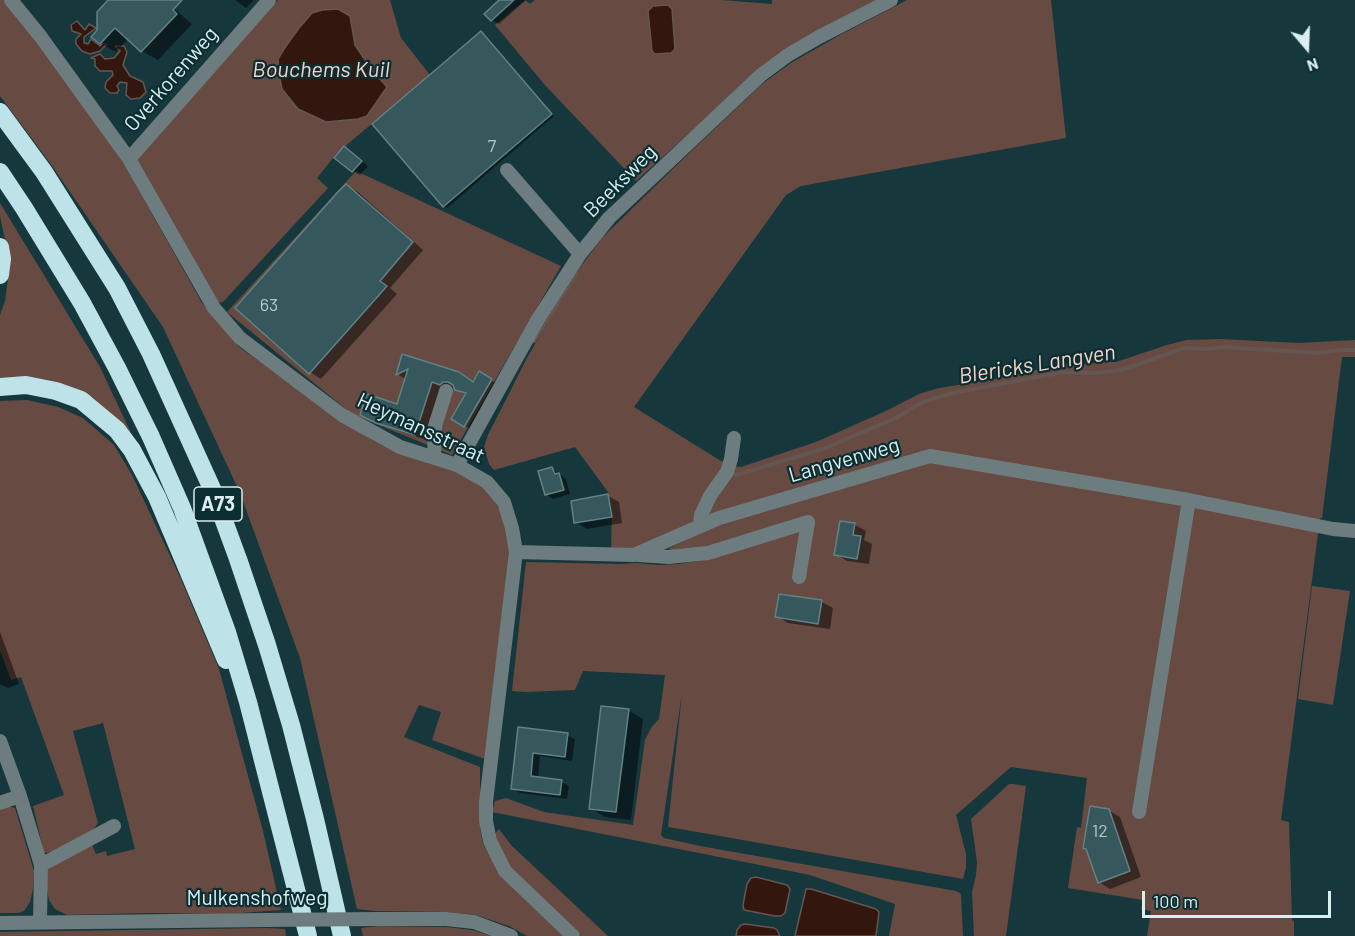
<!DOCTYPE html>
<style>
body{margin:0}
#map{position:relative;width:1355px;height:936px;overflow:hidden;background:#16383c;font-family:Barlow,sans-serif}
canvas{display:block}
.north{position:absolute;left:1277px;top:18px;width:60px;height:60px;-webkit-text-stroke:4px #0b2e32;paint-order:stroke;rotate:161deg;font-size:16px;font-weight:700;line-height:24px;text-align:center;color:#daedef}
.north::after{content:'';display:block;margin:auto;width:21px;height:27px;background:#daedef;clip-path:polygon(50% 0,100% 100%,50% 72%,0 100%)}
.scale{position:absolute;left:1142px;top:891px;width:189px;height:27px;box-sizing:border-box;border:3px solid #daedef;border-top:0;padding-left:8px;font-size:18px;line-height:21px;white-space:nowrap;color:#daedef;-webkit-text-stroke:4px #0b2e32;paint-order:stroke}
</style>
<div id="map">
<canvas width="1355" height="936"></canvas>
<div class="north">N</div>
<div class="scale">100 m</div>
</div>
<script>
const ctx = document.querySelector('canvas').getContext('2d');
ctx.lineJoin = 'round';
function fill(path, color) {
  ctx.fillStyle = color;
  ctx.fill(path, 'evenodd');
}
function toPath(rows) {
  const path = new Path2D();
  for (const r of rows) {
    path.moveTo(r[0], r[1]);
    for (let i = 2; i < r.length; i += 2) path.lineTo(r[i], r[i + 1]);
  }
  return path;
}
function trace(path, color, width, dash) {
  ctx.strokeStyle = color;
  ctx.lineWidth = width;
  ctx.lineCap = dash ? 'butt' : 'round';
  ctx.setLineDash(dash || []);
  ctx.stroke(path);
}
function label(font, color, halo, rows, align = 'center') {
  ctx.font = font + ' Barlow,sans-serif';
  ctx.lineWidth = 4.5;
  ctx.setLineDash([]);
  ctx.textBaseline = 'middle';
  ctx.strokeStyle = halo;
  ctx.fillStyle = color;
  for (const [text, x, y, turn = 0] of rows) {
    ctx.save();
    ctx.translate(x, y);
    ctx.rotate((+turn || 0) * Math.PI / 180);
    ctx.textAlign = isNaN(turn) ? turn : align;
    if (halo) ctx.strokeText(text, 0, 0);
    ctx.fillText(text, 0, 0);
    ctx.restore();
  }
}
fill(toPath([
 [0,0,4,0,39,43,124,164,202,303,239,347,369,438,389,449,466,474,484,486,494,498,509,532,513,551,485,759,432,740,441,712,419,705,404,737,480,767,480,828,483,844,500,872,563,936,527,936,509,926,476,915,446,912,375,911,357,909,300,658,240,493,163,327,50,163,0,96],
 [278,0,390,0,401,38,430,75,337,153,317,178,328,188,223,302,217,303,137,165,138,155],
 [350,16,355,45,371,69,387,87,278,59,284,49,299,28],
 [525,0,530,4,535,0,721,0,772,4,772,0,878,0,758,71,636,181,544,84,495,25],
 [907,0,1051,0,1066,138,801,186,786,195,634,407,729,466,741,467,816,442,888,410,919,394,939,388,991,380,1062,364,1084,364,1108,362,1116,362,1167,345,1187,340,1220,339,1299,343,1355,340,1355,357,1342,357,1322,518,1320,518,1281,820,1289,822,1292,920,1294,921,1294,936,1147,936,1151,911,1141,909,1143,900,1068,888,1077,827,1081,828,1087,778,1011,767,956,815,966,854,966,868,963,879,703,833,668,827,682,693,661,835,664,838,700,846,956,891,961,894,963,936,889,936,895,904,810,875,492,812,495,801,506,798,544,812,633,825,645,740,651,728,659,719,665,675,583,671,575,690,525,692,512,691,526,562,620,564,637,563,658,565,679,564,698,561,699,552,683,553,668,549,701,532,641,549,611,552,612,512,608,492,575,447,494,470,489,464,484,447,488,435,527,358,578,270,602,238,685,157,762,84,791,63,840,35],
 [356,171,561,266,452,455,352,414,227,312],
 [0,203,100,367,139,450,93,398,67,386,0,382,0,315,5,301,10,263,0,216],
 [27,400,58,407,83,418,114,445,132,475,180,577,219,669,263,831,281,910,227,914,147,913,67,915,55,909,49,900,47,890,46,871,56,864,92,845,96,854,106,851,107,856,135,849,103,723,73,731,98,823,93,830,53,852,44,853,33,806,64,795,21,677,11,680,0,651,0,401],
 [1312,586,1350,591,1333,705,1298,699],
 [1009,784,1013,784,1026,786,1006,936,974,936,972,892,976,875,977,862,971,819],
 [8,806,15,808,34,871,33,889,30,902,24,911,18,913,0,913,0,809],
 [499,829,511,845,608,936,581,936,518,877,507,864,494,835],
 [379,926,446,927,472,930,491,936,363,936,361,928],
 [267,928,285,929,286,936,0,936,0,932]
]), '#674b42');
const water = toPath([
 [668,5,672,9,675,49,671,53,655,54,652,51,648,11,653,6,668,5],
 [338,9,350,16,355,45,371,69,387,87,367,116,358,119,326,122,298,109,282,89,279,74,278,59,284,49,299,28,312,13,322,10,338,9],
 [77,21,85,30,89,24,96,28,84,37,84,43,88,44,91,39,100,46,103,43,106,45,100,51,90,54,82,51,76,44,76,39,81,34,72,31,71,25,77,21],
 [115,46,124,46,127,52,123,65,130,76,143,82,146,92,140,98,131,99,126,95,127,83,120,82,117,86,119,90,117,93,110,93,105,88,106,82,113,75,112,71,100,71,95,66,95,59,91,58,100,54,105,59,114,58,120,51,115,46],
 [756,877,787,885,790,889,785,913,781,916,775,916,744,910,743,905,747,884,751,878,756,877],
 [806,889,811,889,876,909,879,912,876,936,795,936,806,889],
 [745,924,774,928,777,930,780,936,736,936,737,930,741,925,745,924]
]);
fill(water, '#33160e');
trace(water, '#655652', 1.5);
fill(toPath([
 [110,0,164,0,192,24,158,60,142,51,129,38,116,52,100,43,99,30],
 [235,0,254,0,246,8],
 [501,0,526,0,499,24,492,20],
 [482,33,485,34,554,116,447,208,444,206,374,124],
 [345,148,368,166,360,175,353,171],
 [347,186,358,192,423,250,390,288,397,294,321,379,310,372],
 [403,356,459,373,474,383,480,373,500,386,474,431,453,419,467,395,456,389,455,387,450,389,441,386,424,439,387,427,371,419,398,405,406,379,397,374],
 [552,468,566,479,570,494,553,499,546,494],
 [608,496,619,502,622,523,587,529,576,522],
 [855,525,866,531,864,540,872,544,869,564,847,561,836,554],
 [822,602,833,608,830,629,788,623,777,616],
 [0,632,19,684,8,688,0,684],
 [628,710,643,719,631,820,605,817,590,808],
 [520,729,567,735,575,739,572,761,540,756,538,779,562,782,569,786,567,799,520,793,513,789],
 [1108,810,1120,817,1141,877,1110,889,1099,882]
]), '#0007');
trace(toPath([
 [534,341,576,274],
 [736,475,823,449,896,418,923,402,952,393,1064,372,1094,373,1115,371,1131,367,1184,348,1208,349,1223,347,1318,353,1341,350,1355,350]
]), '#655652', 4);
const building = toPath([
 [108,0,182,0,173,10,177,14,141,52,115,28,100,44,91,37,97,30,97,12,108,0],
 [499,0,514,0,491,21,484,14,499,0],
 [481,31,552,114,443,207,372,124,481,31],
 [344,146,362,161,352,172,334,158,344,146],
 [346,184,413,242,380,281,387,286,309,374,235,308,337,193,346,184],
 [402,354,459,372,473,382,479,371,492,379,464,427,451,419,466,393,455,390,453,385,448,382,443,382,440,385,432,382,415,435,376,423,360,415,367,394,397,404,408,369,396,375,402,354],
 [552,467,555,474,559,473,564,490,545,495,538,471,552,467],
 [608,494,612,517,574,523,571,501,608,494],
 [840,521,855,523,853,535,861,536,857,559,834,555,840,521],
 [779,594,822,600,818,624,775,617,779,594],
 [601,706,629,709,616,812,589,809,601,706],
 [518,727,568,733,565,757,533,753,531,776,562,780,560,795,511,789,518,727],
 [1090,806,1109,809,1130,871,1098,883,1086,849,1083,848,1090,806]
]);
fill(building, '#36575c');
trace(building, '#608287', 1.5);
trace(toPath([
 [11,0,41,37,129,159,214,308,240,338,342,415,400,447,457,465,487,482,504,502,512,528,516,552,486,802,486,821,490,841,505,871,573,936],
 [129,159,269,0],
 [507,170,580,254],
 [434,458,435,426,446,391],
 [457,465,538,319,580,254,609,218,761,75,788,55,819,37,891,0],
 [700,526,701,515,710,496,727,472,731,459,734,438],
 [516,552,634,555,719,518,930,456,1189,500,1333,529,1355,531],
 [638,555,669,557,708,553,808,522,799,577],
 [0,741,20,796,41,865,40,921],
 [0,803,20,796],
 [1139,812,1189,500],
 [41,865,114,826],
 [377,919,446,919,474,922,511,936],
 [0,923,266,920]
]), '#6d7c7e', 14);
trace(toPath([
 [0,112,44,172,117,288,151,354,213,491,238,559,267,645,291,725,315,819,342,936],
 [0,172,24,208,82,303,117,368,151,437,182,508,227,632,248,702,308,936],
 [0,247,2,259,0,275],
 [0,387,26,385,56,391,81,400,117,430,132,450,157,497,226,660]
]), '#bde2e8', 18);
trace(toPath([
 [266,920,377,919]
]), '#6d7c7e', 14);
label('18px', '#b1c8ca', null, [
 ["7",492,146],
 ["63",269,305],
 ["12",1100,831]
]);
for (const [x, y, w] of [
 [218,504,48]
]) {
  const box = new Path2D();
  box.roundRect(x - w / 2, y - 17, w, 34, 4.5);
  ctx.fillStyle = '#0b2e32';
  ctx.fill(box);
  trace(box, '#daedef', 1.5);
}
label('bold 20px', '#daedef', null, [
 ["A73",218,504]
]);
label('21px', '#daedef', '#0b2e32', [
 ["Overkorenweg",171,79,-49],
 ["Beeksweg",620,181,-45],
 ["Heymansstraat",421,428,25],
 ["Langvenweg",844,460,-16],
 ["Mulkenshofweg",257,898]
]);
label('italic 22px', '#f9d2c6', '#0b2e32', [
 ["Bouchems Kuil",321,70],
 ["Blericks Langven",1037,364,-9]
]);
</script>
